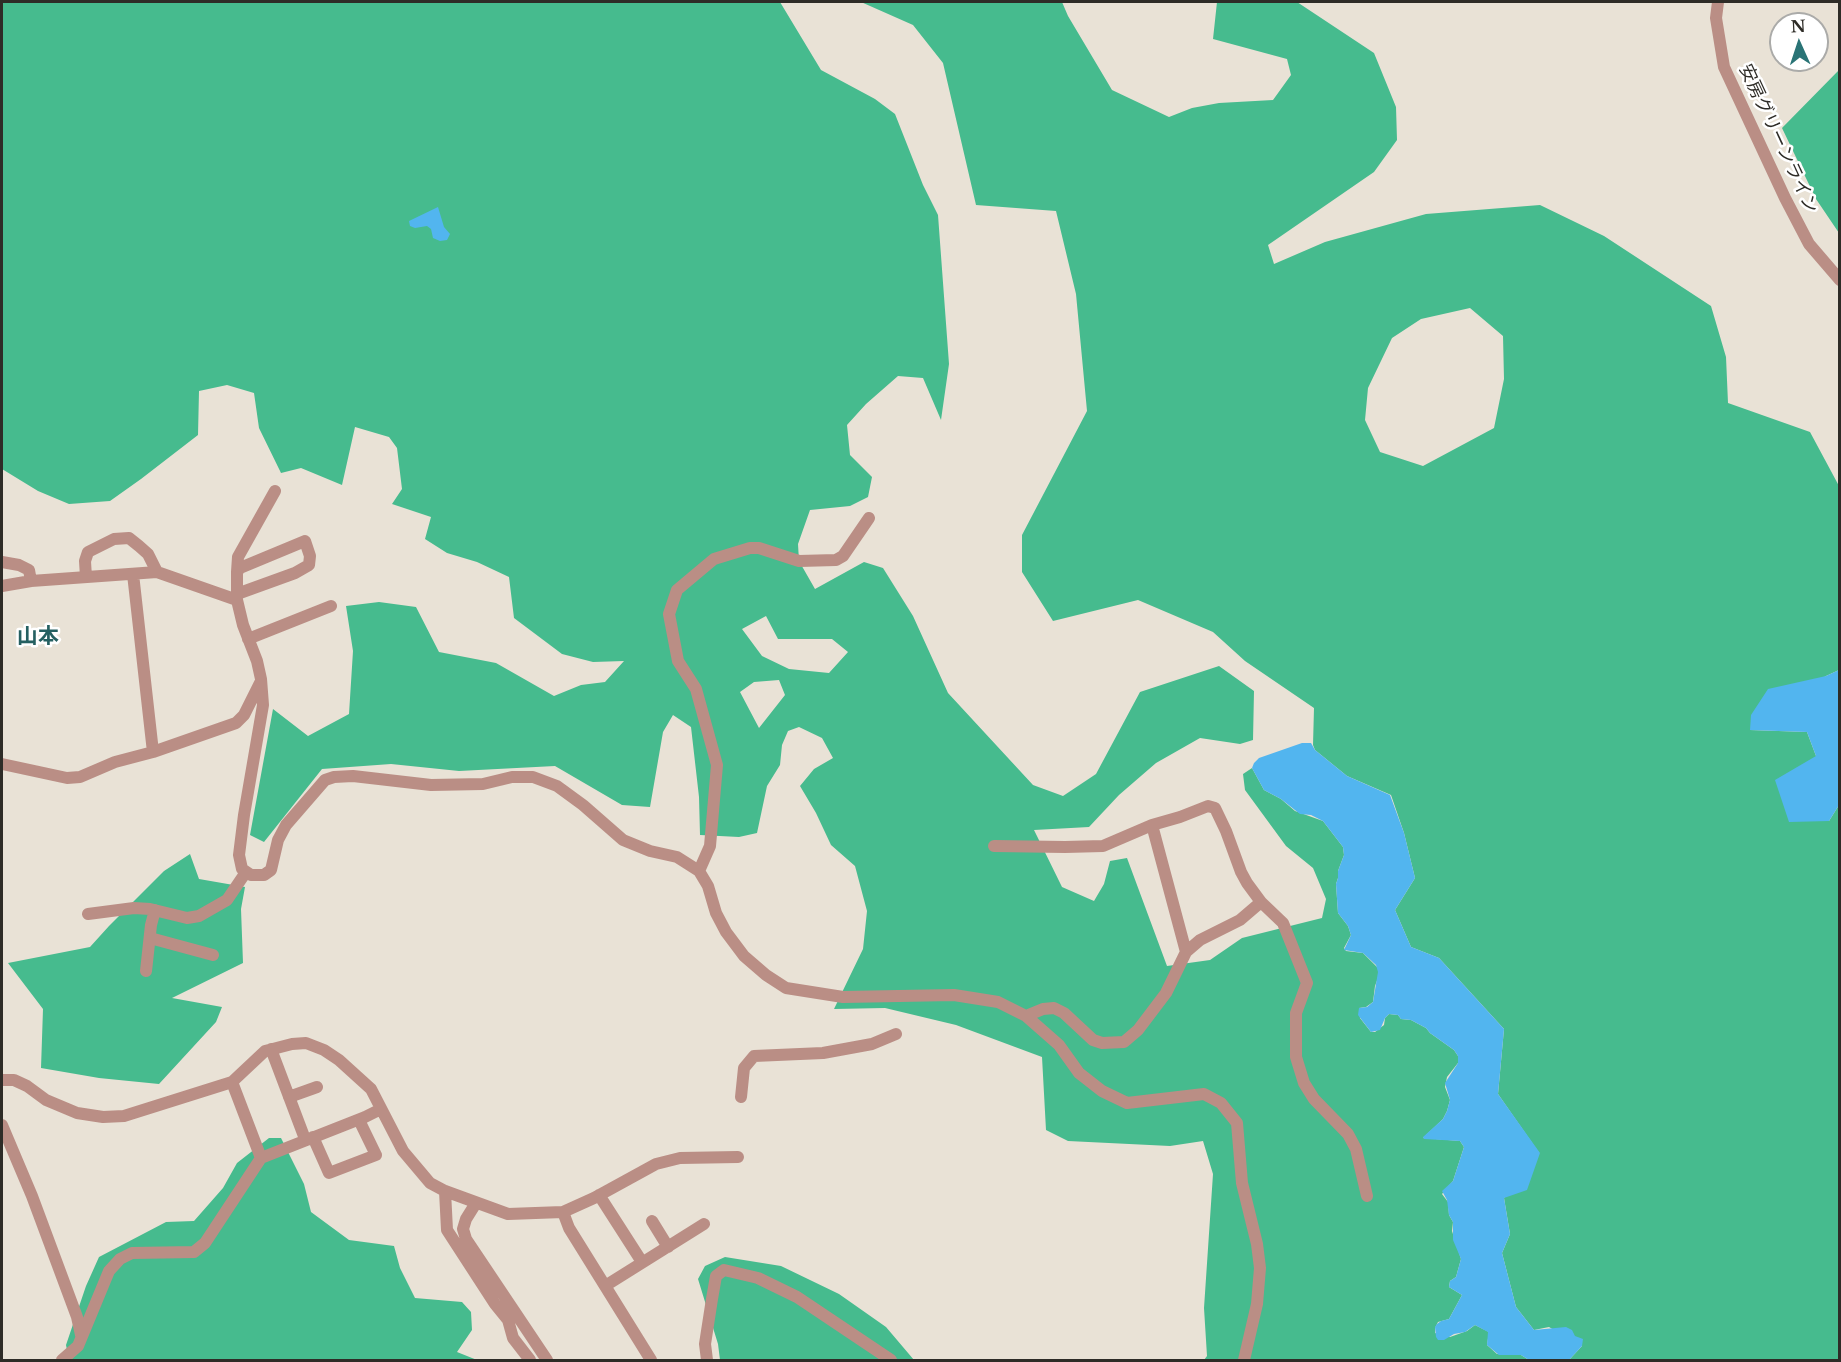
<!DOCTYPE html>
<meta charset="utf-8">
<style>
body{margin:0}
#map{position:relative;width:1841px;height:1362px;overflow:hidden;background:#e9e2d6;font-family:"Libre Baskerville",serif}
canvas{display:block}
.frame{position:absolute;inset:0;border:3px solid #2e2c27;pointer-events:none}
.north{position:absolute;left:1769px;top:12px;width:60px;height:60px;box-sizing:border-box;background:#fff;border:2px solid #ababa9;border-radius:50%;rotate:357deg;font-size:16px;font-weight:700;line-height:24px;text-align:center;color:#2e2c27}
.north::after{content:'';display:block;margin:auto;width:21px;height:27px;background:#2a7476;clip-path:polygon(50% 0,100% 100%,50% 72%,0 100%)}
</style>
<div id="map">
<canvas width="1841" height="1362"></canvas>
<div class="frame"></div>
<div class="north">N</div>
</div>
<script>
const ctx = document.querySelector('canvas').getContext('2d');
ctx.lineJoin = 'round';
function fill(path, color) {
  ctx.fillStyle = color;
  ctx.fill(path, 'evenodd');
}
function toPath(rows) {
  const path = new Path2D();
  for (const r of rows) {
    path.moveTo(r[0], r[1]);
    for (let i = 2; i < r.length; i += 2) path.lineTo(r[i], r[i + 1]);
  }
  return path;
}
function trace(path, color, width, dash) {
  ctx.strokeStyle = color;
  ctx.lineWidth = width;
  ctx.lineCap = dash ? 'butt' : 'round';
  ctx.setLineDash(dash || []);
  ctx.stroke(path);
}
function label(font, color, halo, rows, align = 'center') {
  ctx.font = font + ' "Libre Baskerville","Noto Sans JP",serif';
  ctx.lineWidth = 5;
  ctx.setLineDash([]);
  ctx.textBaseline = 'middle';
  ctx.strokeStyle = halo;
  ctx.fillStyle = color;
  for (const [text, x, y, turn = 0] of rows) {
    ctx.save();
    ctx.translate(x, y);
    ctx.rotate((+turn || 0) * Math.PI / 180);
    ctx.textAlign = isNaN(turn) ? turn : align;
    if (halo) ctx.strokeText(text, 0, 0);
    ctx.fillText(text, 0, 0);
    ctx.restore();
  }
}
fill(toPath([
 [2,2,780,2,821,70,875,99,895,114,923,185,938,215,949,364,941,420,923,378,898,376,866,404,847,425,850,455,872,477,868,497,850,506,810,510,798,544,799,561,815,589,864,562,883,568,913,616,948,693,1033,785,1063,796,1096,774,1140,692,1219,666,1254,691,1253,740,1240,744,1200,738,1156,763,1119,795,1089,827,1034,830,1062,887,1094,901,1104,884,1110,861,1127,858,1167,966,1210,960,1242,938,1322,918,1326,899,1313,868,1286,846,1245,790,1243,774,1252,768,1264,790,1281,799,1295,811,1323,821,1343,847,1344,855,1338,871,1338,878,1336,884,1338,913,1348,926,1351,935,1344,948,1346,951,1363,953,1378,968,1378,978,1375,986,1373,1002,1366,1007,1359,1008,1360,1018,1371,1032,1375,1032,1384,1025,1385,1018,1389,1014,1398,1015,1401,1019,1411,1020,1426,1028,1430,1033,1454,1050,1458,1056,1458,1063,1447,1077,1445,1087,1450,1100,1447,1111,1443,1119,1423,1138,1460,1141,1464,1147,1453,1181,1442,1194,1448,1202,1449,1215,1453,1222,1452,1231,1461,1259,1456,1277,1450,1281,1449,1287,1462,1295,1449,1319,1438,1322,1435,1328,1435,1333,1450,1337,1467,1331,1475,1325,1489,1332,1487,1345,1497,1354,1521,1355,1529,1360,1204,1360,1207,1356,1204,1308,1213,1174,1203,1141,1170,1146,1068,1141,1046,1130,1042,1057,956,1025,885,1008,834,1009,863,949,867,911,855,866,831,845,816,813,800,786,814,769,833,758,822,738,799,727,788,731,782,745,780,765,767,786,757,833,739,837,700,835,699,797,691,727,673,715,663,732,650,807,622,805,555,766,459,771,391,764,322,769,264,842,250,835,273,709,308,736,349,714,353,651,346,606,379,602,416,607,439,652,496,663,554,696,581,685,605,682,624,661,593,662,562,654,514,618,509,577,477,562,447,553,425,539,431,517,392,504,402,489,397,448,389,437,355,427,342,485,301,468,281,473,259,428,254,393,227,385,199,391,198,435,141,479,110,501,69,504,38,491,2,469],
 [766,616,778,639,832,639,848,652,829,673,789,669,762,656,742,629],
 [779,680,785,695,759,728,740,692,754,682],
 [861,2,1062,2,1068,16,1112,90,1169,117,1192,108,1219,103,1273,100,1291,75,1287,59,1213,39,1217,2,1297,2,1374,53,1396,107,1397,140,1374,172,1268,245,1274,264,1325,242,1426,214,1540,205,1604,236,1711,306,1726,357,1728,403,1810,432,1839,486,1839,670,1826,676,1750,730,1807,732,1816,756,1829,821,1839,805,1839,1360,1569,1360,1582,1346,1549,1327,1534,1330,1516,1307,1502,1253,1510,1234,1504,1198,1539,1153,1498,1094,1504,1029,1439,958,1411,947,1395,910,1415,878,1404,833,1391,795,1347,776,1315,750,1313,745,1314,708,1245,661,1213,632,1138,600,1053,621,1022,572,1022,535,1087,411,1076,294,1056,211,976,205,943,63,913,25],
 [1470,308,1503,336,1504,379,1494,428,1423,466,1380,452,1365,420,1368,388,1392,338,1421,319],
 [1839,70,1839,233,1816,199,1782,128],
 [190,854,199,879,245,887,241,909,243,963,172,998,222,1007,216,1022,159,1084,99,1078,41,1068,43,1009,8,963,90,947,109,926,164,871],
 [269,1138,281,1138,304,1184,311,1212,349,1240,394,1246,400,1268,415,1298,462,1302,471,1312,472,1330,457,1352,477,1360,69,1360,66,1345,86,1286,99,1257,166,1222,194,1221,223,1188,237,1163],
 [725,1257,781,1266,839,1294,886,1327,914,1360,720,1360,718,1344,698,1279,705,1266]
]), '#46bb8e');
fill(toPath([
 [438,207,444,227,450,234,447,240,440,241,433,238,431,229,427,226,415,228,410,226,409,221],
 [1839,670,1839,805,1829,821,1789,822,1775,780,1816,756,1807,732,1750,730,1751,715,1768,689,1826,676],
 [1302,743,1311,743,1315,750,1347,776,1390,795,1404,833,1415,878,1395,910,1411,947,1439,958,1504,1029,1498,1094,1540,1153,1527,1190,1504,1198,1510,1234,1502,1253,1516,1307,1534,1330,1566,1327,1572,1330,1575,1336,1583,1339,1582,1346,1569,1360,1529,1360,1521,1355,1499,1355,1487,1345,1488,1332,1475,1325,1465,1332,1454,1334,1444,1340,1438,1340,1436,1337,1435,1327,1437,1324,1441,1321,1449,1319,1462,1295,1449,1287,1450,1281,1456,1277,1461,1259,1453,1240,1453,1222,1449,1215,1447,1200,1442,1191,1453,1181,1464,1147,1460,1141,1424,1139,1423,1137,1443,1119,1447,1111,1450,1100,1445,1083,1458,1063,1458,1056,1454,1050,1430,1033,1426,1028,1411,1020,1401,1019,1398,1015,1389,1014,1385,1018,1380,1030,1371,1032,1358,1015,1359,1008,1367,1007,1373,1002,1378,972,1376,965,1363,953,1344,950,1351,935,1348,926,1338,913,1336,884,1338,878,1338,871,1344,855,1343,847,1323,821,1311,815,1300,814,1281,799,1264,790,1252,768,1254,763,1259,758]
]), '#52b5ef');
trace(toPath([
 [1718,2,1716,18,1724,67,1785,198,1809,244,1840,280],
 [2,562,19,565,29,570,31,581],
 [237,572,238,557,275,491],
 [133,574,153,752],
 [86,577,85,561,88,552,114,539,129,538,139,546,148,554,157,572],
 [2,586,31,581,157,572,237,600],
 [237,594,295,573,309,565,310,556,305,541,240,568,237,572,237,600,243,625,257,661,261,679,263,705,244,815,239,855,242,869,251,875,264,875,271,870,278,840,286,825,325,780,334,777,353,776,431,785,483,784,512,777,533,777,557,786,583,805,623,840,650,851,677,857,699,871,708,886,716,913,726,932,744,956,766,975,786,988,843,997,954,995,998,1002,1026,1016,1059,1045,1079,1073,1102,1091,1127,1103,1204,1094,1221,1103,1237,1123,1242,1183,1257,1244,1260,1268,1257,1304,1244,1360],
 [248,639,331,606],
 [2,764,67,778,80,777,115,762,153,752,236,723,244,715,260,683],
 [1152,825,1186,952],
 [994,846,1065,847,1103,846,1152,825,1180,817,1208,806,1215,808,1226,831,1241,872,1247,883,1261,902,1283,923,1307,983,1296,1013,1296,1057,1304,1083,1314,1099,1348,1134,1356,1149,1367,1196],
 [699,871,710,846,717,765,696,689,678,661,669,614,677,590,714,559,750,548,759,548,799,561,836,560,843,556,869,518],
 [88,914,134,908,150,909,187,918,199,916,227,900,246,872],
 [150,938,213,955],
 [146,971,151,925,155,910],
 [1026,1016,1043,1009,1054,1008,1064,1013,1093,1040,1102,1043,1124,1042,1138,1030,1166,993,1186,952,1200,940,1240,920,1261,902],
 [271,1049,305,1139],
 [2,1080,14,1080,27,1086,46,1100,77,1113,103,1117,124,1116,232,1082,265,1051,292,1044,306,1043,324,1050,339,1060,371,1089,403,1151,430,1183,445,1191,508,1214,563,1212,594,1198,656,1164,680,1158,738,1157],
 [232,1082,261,1158],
 [289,1097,317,1087],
 [741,1097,744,1068,754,1056,823,1053,872,1044,896,1034],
 [2,1125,32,1196,77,1317,81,1335],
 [313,1137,329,1173,376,1155,359,1120],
 [445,1191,447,1230,495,1304,508,1320,513,1338,530,1360],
 [599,1195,642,1262],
 [476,1203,466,1219,463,1229,466,1239,547,1360],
 [563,1212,569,1228,651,1360],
 [652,1221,668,1247],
 [605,1286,704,1224],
 [62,1360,78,1346,109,1271,120,1259,132,1253,194,1252,205,1243,261,1158,365,1117,381,1109],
 [707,1360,705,1344,712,1299,716,1276,724,1270,758,1278,797,1297,891,1360]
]), '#ba8e85', 12);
label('18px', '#2e2c27', '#fff', [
 ["安房グリーンライン",1778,139,65]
]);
label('bold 21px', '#256061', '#fff', [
 ["山本",38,637]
]);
</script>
